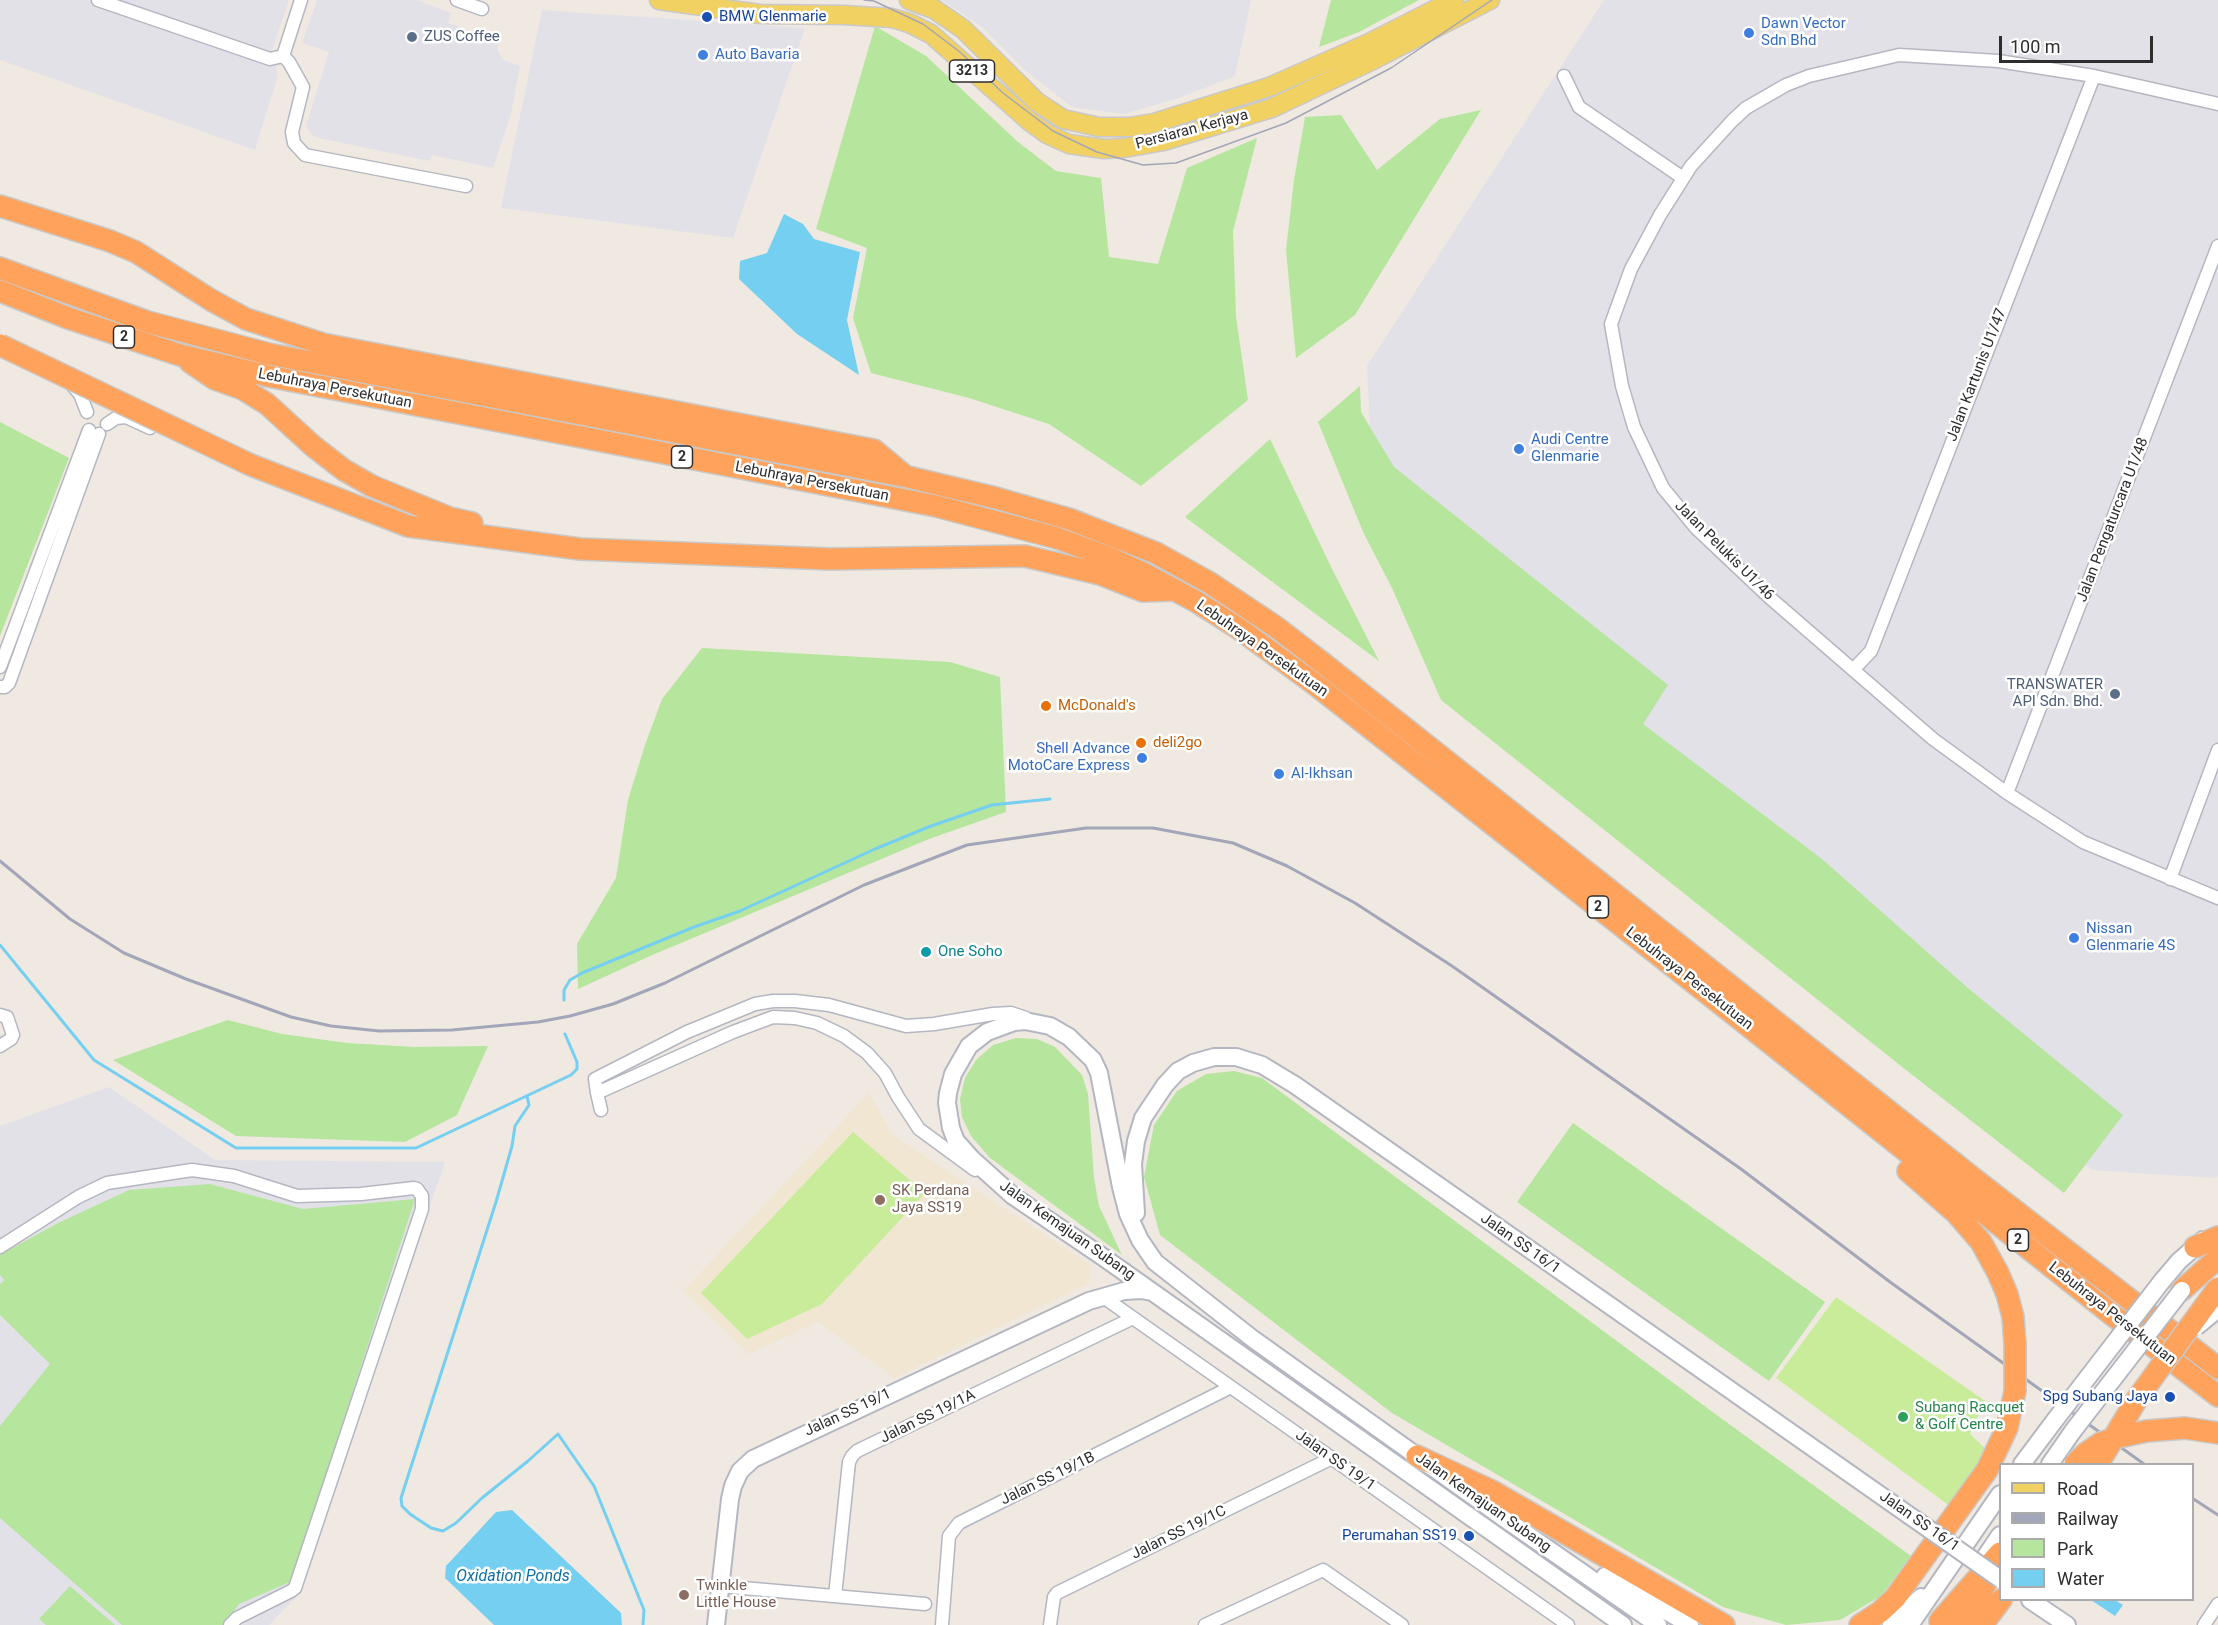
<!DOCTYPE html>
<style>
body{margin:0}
#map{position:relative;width:2218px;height:1625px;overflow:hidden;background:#efe9e1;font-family:Roboto,sans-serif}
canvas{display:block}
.legend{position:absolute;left:1999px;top:1463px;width:195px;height:138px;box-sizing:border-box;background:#fff;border:2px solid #ababab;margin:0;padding:8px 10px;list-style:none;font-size:18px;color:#2e2e2e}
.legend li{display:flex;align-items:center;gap:12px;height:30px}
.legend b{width:30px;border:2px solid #ababab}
.scale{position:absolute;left:1999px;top:36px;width:154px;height:27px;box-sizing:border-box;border:3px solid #2e2e2e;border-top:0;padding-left:8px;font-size:18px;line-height:21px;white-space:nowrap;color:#2e2e2e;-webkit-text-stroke:4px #fff;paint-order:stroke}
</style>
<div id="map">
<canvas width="2218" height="1625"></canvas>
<ul class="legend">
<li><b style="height:8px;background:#f2d163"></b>Road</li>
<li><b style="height:8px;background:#a3a6b8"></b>Railway</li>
<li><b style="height:16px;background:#b6e59e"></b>Park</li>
<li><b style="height:16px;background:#75cff0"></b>Water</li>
</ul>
<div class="scale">100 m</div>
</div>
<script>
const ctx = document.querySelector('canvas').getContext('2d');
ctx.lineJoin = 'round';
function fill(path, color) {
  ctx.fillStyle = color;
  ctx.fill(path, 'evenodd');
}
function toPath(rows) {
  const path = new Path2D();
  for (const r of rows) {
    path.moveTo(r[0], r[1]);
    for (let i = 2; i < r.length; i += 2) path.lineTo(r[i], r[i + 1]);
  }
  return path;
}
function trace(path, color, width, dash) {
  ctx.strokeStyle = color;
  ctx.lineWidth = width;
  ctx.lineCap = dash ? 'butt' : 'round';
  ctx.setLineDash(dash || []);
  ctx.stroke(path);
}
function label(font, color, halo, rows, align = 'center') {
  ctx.font = font + ' Roboto,sans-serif';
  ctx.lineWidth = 5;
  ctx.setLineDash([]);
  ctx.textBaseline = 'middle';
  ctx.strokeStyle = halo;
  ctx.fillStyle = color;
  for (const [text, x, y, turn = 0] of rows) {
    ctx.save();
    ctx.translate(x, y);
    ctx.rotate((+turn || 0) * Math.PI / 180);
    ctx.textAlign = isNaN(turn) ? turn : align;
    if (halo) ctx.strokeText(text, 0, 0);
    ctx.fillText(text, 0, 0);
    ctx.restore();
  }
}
fill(toPath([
 [0,0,289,0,272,50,278,75,255,150,0,60],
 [317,0,416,0,451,13,448,23,499,41,497,49,503,60,520,66,511,114,493,168,432,155,429,161,314,137,306,126,329,52,302,43],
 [942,0,1251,0,1235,76,1179,98,1124,114,1072,107,1026,71,982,27],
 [1604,0,2218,0,2218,1176,2216,1178,2092,1170,1431,657,1371,447,1367,366],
 [542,10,805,28,733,238,501,208],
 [109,1087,215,1160,445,1162,296,1597,269,1625,0,1625,0,1126]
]), '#e3e1e8');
fill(toPath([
 [869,1093,893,1135,1092,1266,1089,1283,894,1378,818,1322,749,1354,683,1291]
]), '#f0e6d1');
fill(toPath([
 [1331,0,1419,0,1359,32,1319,47],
 [875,26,926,56,1018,142,1056,171,1101,178,1109,257,1158,264,1187,168,1257,138,1233,231,1236,317,1248,400,1141,486,1049,424,969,398,871,373,853,318,867,248,816,229],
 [1481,110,1355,315,1296,358,1286,250,1294,180,1305,117,1341,115,1377,170,1440,119],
 [1360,386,1361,412,1394,467,1668,685,1643,724,1822,859,1969,989,2123,1115,2064,1193,1906,1070,1441,700,1392,588,1364,534,1318,422],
 [0,422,69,458,0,636],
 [1270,439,1331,567,1379,661,1185,517],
 [702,648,950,662,1000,677,1006,812,929,839,650,956,578,989,577,944,616,878,628,800,645,745,662,699],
 [228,1020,282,1034,347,1043,415,1047,488,1046,457,1115,405,1142,236,1136,113,1060],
 [1016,1038,1037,1039,1055,1047,1082,1075,1088,1094,1094,1178,1099,1206,1122,1255,990,1158,971,1136,962,1117,960,1099,965,1078,976,1060,993,1045],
 [1234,1071,1262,1078,1718,1416,1911,1556,1881,1596,1840,1620,1786,1625,1723,1607,1392,1413,1160,1235,1144,1177,1154,1125,1177,1091,1206,1074],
 [1573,1123,1825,1302,1769,1381,1517,1202],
 [210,1184,303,1209,415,1199,341,1428,302,1559,290,1582,239,1604,224,1625,122,1625,0,1518,0,1426,50,1364,0,1315,0,1284,4,1280,0,1275,0,1255,56,1224,129,1190],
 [70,1586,115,1625,46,1625,39,1619]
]), '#b6e59e');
fill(toPath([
 [853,1132,925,1193,822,1304,747,1339,701,1293],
 [1836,1297,1985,1401,1970,1434,1988,1451,1951,1507,1776,1378]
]), '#c9ec9a');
fill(toPath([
 [784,214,803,224,814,239,860,252,847,320,859,375,797,334,739,279,740,261,767,253],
 [512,1510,621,1613,622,1625,494,1625,445,1578,446,1566,496,1512],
 [2091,1600,2115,1600,2123,1605,2115,1616]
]), '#75cff0');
trace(toPath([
 [0,945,94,1060,236,1148,416,1148,571,1075,577,1069,577,1062,565,1034],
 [564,1000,564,990,570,980,582,973,694,927,740,911,875,849,931,826,992,805,1050,799],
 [527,1096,529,1105,515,1126,512,1146,496,1202,401,1498,402,1506,410,1514,431,1528,443,1531,456,1523,482,1498,528,1461,558,1434,594,1486,644,1610,643,1625]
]), '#75cff0', 3);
const street = toPath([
 [98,0,270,59,283,56],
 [457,0,482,9],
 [283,56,289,62,303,87,292,132,294,143,305,155,466,186],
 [283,56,301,0],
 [1564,76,1579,107,1683,178],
 [2218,104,2094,76,1998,61,1899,55,1809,76,1786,85,1746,108,1732,121,1691,166,1660,215,1631,269,1611,324,1622,386,1634,427,1663,488,1696,528,1769,597,1933,739,2007,793,2083,842,2218,898],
 [71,384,80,394,87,412],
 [107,424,116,418,126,417,150,428],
 [0,667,89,430],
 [1853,670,1871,651,2094,76],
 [0,687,5,687,9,683,99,434],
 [2007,793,2218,246],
 [2170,879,2218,750],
 [0,1015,7,1017,13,1035,11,1039,0,1046],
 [597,1093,601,1110],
 [975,1170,919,1129,898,1097,885,1073,867,1053,844,1036,817,1023,795,1018,773,1017,733,1032,597,1093,595,1079,687,1032,755,1004,773,1001,795,1001,829,1005,906,1026,934,1024,993,1014,1011,1013,1026,1018],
 [0,1247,78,1197,107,1183,192,1170,234,1176,297,1196,361,1194,414,1188,417,1189,422,1196,422,1209,295,1588,291,1591,237,1618,230,1625],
 [1102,1296,1568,1625],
 [720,1586,925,1604],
 [835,1596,849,1462,852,1456,857,1451,1133,1318],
 [942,1625,949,1536,959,1523,1231,1387],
 [1050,1625,1054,1597,1057,1593,1332,1458],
 [1205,1625,1323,1570,1402,1625],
 [2204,1625,2218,1604]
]);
const secondary = toPath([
 [1136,1213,1133,1164,1136,1141,1143,1118,1165,1085,1178,1071,1193,1063,1214,1057,1236,1057,1262,1065,1295,1085,1893,1504],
 [2162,1281,2179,1261,2203,1240],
 [2022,1464,2055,1420],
 [2050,1464,2073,1431],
 [1981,1563,2000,1535],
 [1605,1576,1690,1625],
 [2030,1600,2067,1625],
 [716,1625,730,1499,733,1486,740,1471,753,1459,1089,1301,1124,1291,1141,1290,1152,1292],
 [1623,1625,1103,1257,1013,1196,972,1159,956,1141,951,1128,947,1103,948,1093,953,1074,969,1046,987,1032,1014,1022,1025,1021,1050,1026,1069,1037,1093,1060,1099,1073,1121,1187,1128,1214,1140,1240,1155,1262,1253,1339,1505,1519,1658,1625],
 [1891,1625,1921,1597],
 [1910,1625,2000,1494]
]);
const primary = toPath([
 [659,0,760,14,844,15,892,18,909,23,931,34,1028,120,1047,134,1069,144,1104,149,1124,148,1164,141,1272,108,1375,59,1490,0],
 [909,0,934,9,963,29,1037,102,1063,119,1099,127,1129,127,1154,123,1269,87,1369,43,1454,0]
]);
const highway = toPath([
 [0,206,110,241,136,252,211,300,246,319,323,344,874,450,904,475],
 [0,268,148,322,269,354,908,477,996,498,1069,519,1156,553,1210,583,1276,627,1324,664,1978,1182,2218,1368],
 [0,291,68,318,180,355,273,377,936,506,1057,538,1108,557,1143,573,1197,602,1238,628,1312,682,1726,1008,2110,1313,2218,1396],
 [190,362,215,379,243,389,267,404,313,446,344,470,372,486,450,518,472,523],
 [408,526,580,549,830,559,1025,556,1100,574,1143,591,1174,590],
 [1908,1171,1956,1213,1981,1242,1998,1273,2007,1294,2013,1317,2015,1344],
 [2195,1247,2218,1237],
 [2182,1290,2218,1258],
 [2147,1431,2185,1428,2218,1433],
 [1417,1456,1492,1491,1724,1625],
 [1940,1621,2000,1553],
 [1860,1625,1880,1612,1895,1598,1987,1470,2007,1428,2015,1391],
 [1961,1625,1985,1585],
 [1982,1625,2001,1600]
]);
trace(street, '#b4b7c1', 15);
trace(secondary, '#b4b7c1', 20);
trace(primary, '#c9c9c9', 21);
trace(highway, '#c9c9c9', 24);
trace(street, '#fff', 12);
trace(secondary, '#fff', 16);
trace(primary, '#f2d163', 18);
trace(highway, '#ffa35c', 21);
trace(toPath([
 [864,0,874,1,923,24,960,52,1003,93,1053,131,1097,152,1143,165,1176,163,1286,123,1391,68,1492,0]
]), '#a3a6b8', 1.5);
trace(toPath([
 [0,861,70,919,124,953,186,979,291,1017,331,1026,379,1031,452,1030,538,1022,570,1016,613,1004,665,983,864,885,967,845,1086,828,1153,828,1233,843,1287,866,1355,903,1452,966,1741,1169,1890,1282,2144,1464],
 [2192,1498,2218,1515]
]), '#a3a6b8', 3);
const secondaryBridge = toPath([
 [2196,1327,2218,1309],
 [2055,1420,2162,1281],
 [2073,1431,2182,1290],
 [1893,1504,2000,1579]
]);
const highwayBridge = toPath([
 [0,345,251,465,408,526],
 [2015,1391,2015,1344],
 [2075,1464,2085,1454,2101,1443,2119,1437,2147,1431],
 [2098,1464,2137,1399,2218,1288]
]);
trace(secondaryBridge, '#b4b7c1', 20, []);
trace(highwayBridge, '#c9c9c9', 24, []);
trace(secondaryBridge, '#fff', 16);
trace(highwayBridge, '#ffa35c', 21);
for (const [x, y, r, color] of [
 [707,17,6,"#1a4fb4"],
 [1749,33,6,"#3f7fe0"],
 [412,37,6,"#5c6f8a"],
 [703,55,6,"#3f7fe0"],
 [1519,449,6,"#3f7fe0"],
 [2115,694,6,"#5c6f8a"],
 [1046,706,6,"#e8710a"],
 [1141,743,6,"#e8710a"],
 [1142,758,6,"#3f7fe0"],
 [1279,774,6,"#3f7fe0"],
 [2074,938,6,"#3f7fe0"],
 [926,952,6,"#0f9aa8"],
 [880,1200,6,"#8d6e63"],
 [2170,1397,6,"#1a4fb4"],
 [1903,1417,6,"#2e9e5b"],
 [1469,1536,6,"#1a4fb4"],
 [684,1595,6,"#8d6e63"]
]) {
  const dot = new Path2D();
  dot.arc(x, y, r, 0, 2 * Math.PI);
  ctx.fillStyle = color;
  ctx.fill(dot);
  trace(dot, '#fff', 2);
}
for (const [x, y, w] of [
 [972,71,45],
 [124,337,21],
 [682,457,21],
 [1598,907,21],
 [2018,1240,21]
]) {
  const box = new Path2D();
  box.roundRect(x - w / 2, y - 11, w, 22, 4.5);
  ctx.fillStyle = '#fff';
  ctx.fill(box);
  trace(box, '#2e2e2e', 1.5);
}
label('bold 14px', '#2e2e2e', null, [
 ["3213",972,71],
 ["2",124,337],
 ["2",682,457],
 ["2",1598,907],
 ["2",2018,1240]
]);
label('15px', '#164399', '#fff', [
 ["BMW Glenmarie",719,17,"left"],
 ["Spg Subang Jaya",2158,1397],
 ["Perumahan SS19",1457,1536]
], 'right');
label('15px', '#366cbe', '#fff', [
 ["Dawn Vector",1761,24],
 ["Sdn Bhd",1761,41],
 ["Auto Bavaria",715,55],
 ["Audi Centre",1531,440],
 ["Glenmarie",1531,457],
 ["Shell Advance",1130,749,"right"],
 ["MotoCare Express",1130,766,"right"],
 ["Al-Ikhsan",1291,774],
 ["Nissan",2086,929],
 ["Glenmarie 4S",2086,946]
], 'left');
label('15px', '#4e5e75', '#fff', [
 ["ZUS Coffee",424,37],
 ["TRANSWATER",2103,685,"right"],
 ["API Sdn. Bhd.",2103,702,"right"]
], 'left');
label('15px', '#2e2e2e', '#fff', [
 ["Persiaran Kerjaya",1192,130,-15],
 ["Jalan Kartunis U1/47",1977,375,-69],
 ["Lebuhraya Persekutuan",335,389,11],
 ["Lebuhraya Persekutuan",812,482,11],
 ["Jalan Pengaturcara U1/48",2113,520,-69],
 ["Jalan Pelukis U1/46",1724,551,45],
 ["Lebuhraya Persekutuan",1262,649,35],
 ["Lebuhraya Persekutuan",1689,979,38],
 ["Jalan Kemajuan Subang",1067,1231,35],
 ["Jalan SS 16/1",1520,1244,35],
 ["Lebuhraya Persekutuan",2112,1314,38],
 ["Jalan SS 19/1",848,1413,-25],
 ["Jalan SS 19/1A",928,1417,-26],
 ["Jalan SS 19/1",1335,1461,35],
 ["Jalan SS 19/1B",1048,1479,-26],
 ["Jalan Kemajuan Subang",1483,1503,35],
 ["Jalan SS 16/1",1919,1522,35],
 ["Jalan SS 19/1C",1179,1533,-26]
]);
label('15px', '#c56008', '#fff', [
 ["McDonald's",1058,706],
 ["deli2go",1153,743]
], 'left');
label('15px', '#0d838f', '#fff', [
 ["One Soho",938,952]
], 'left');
label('15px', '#785e54', '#fff', [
 ["SK Perdana",892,1191],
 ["Jaya SS19",892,1208],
 ["Twinkle",696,1586],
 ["Little House",696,1603]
], 'left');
label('15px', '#27864d', '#fff', [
 ["Subang Racquet",1915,1408],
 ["& Golf Centre",1915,1425]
], 'left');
label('italic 16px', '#0d6fa3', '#fff', [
 ["Oxidation Ponds",513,1577]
]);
</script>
